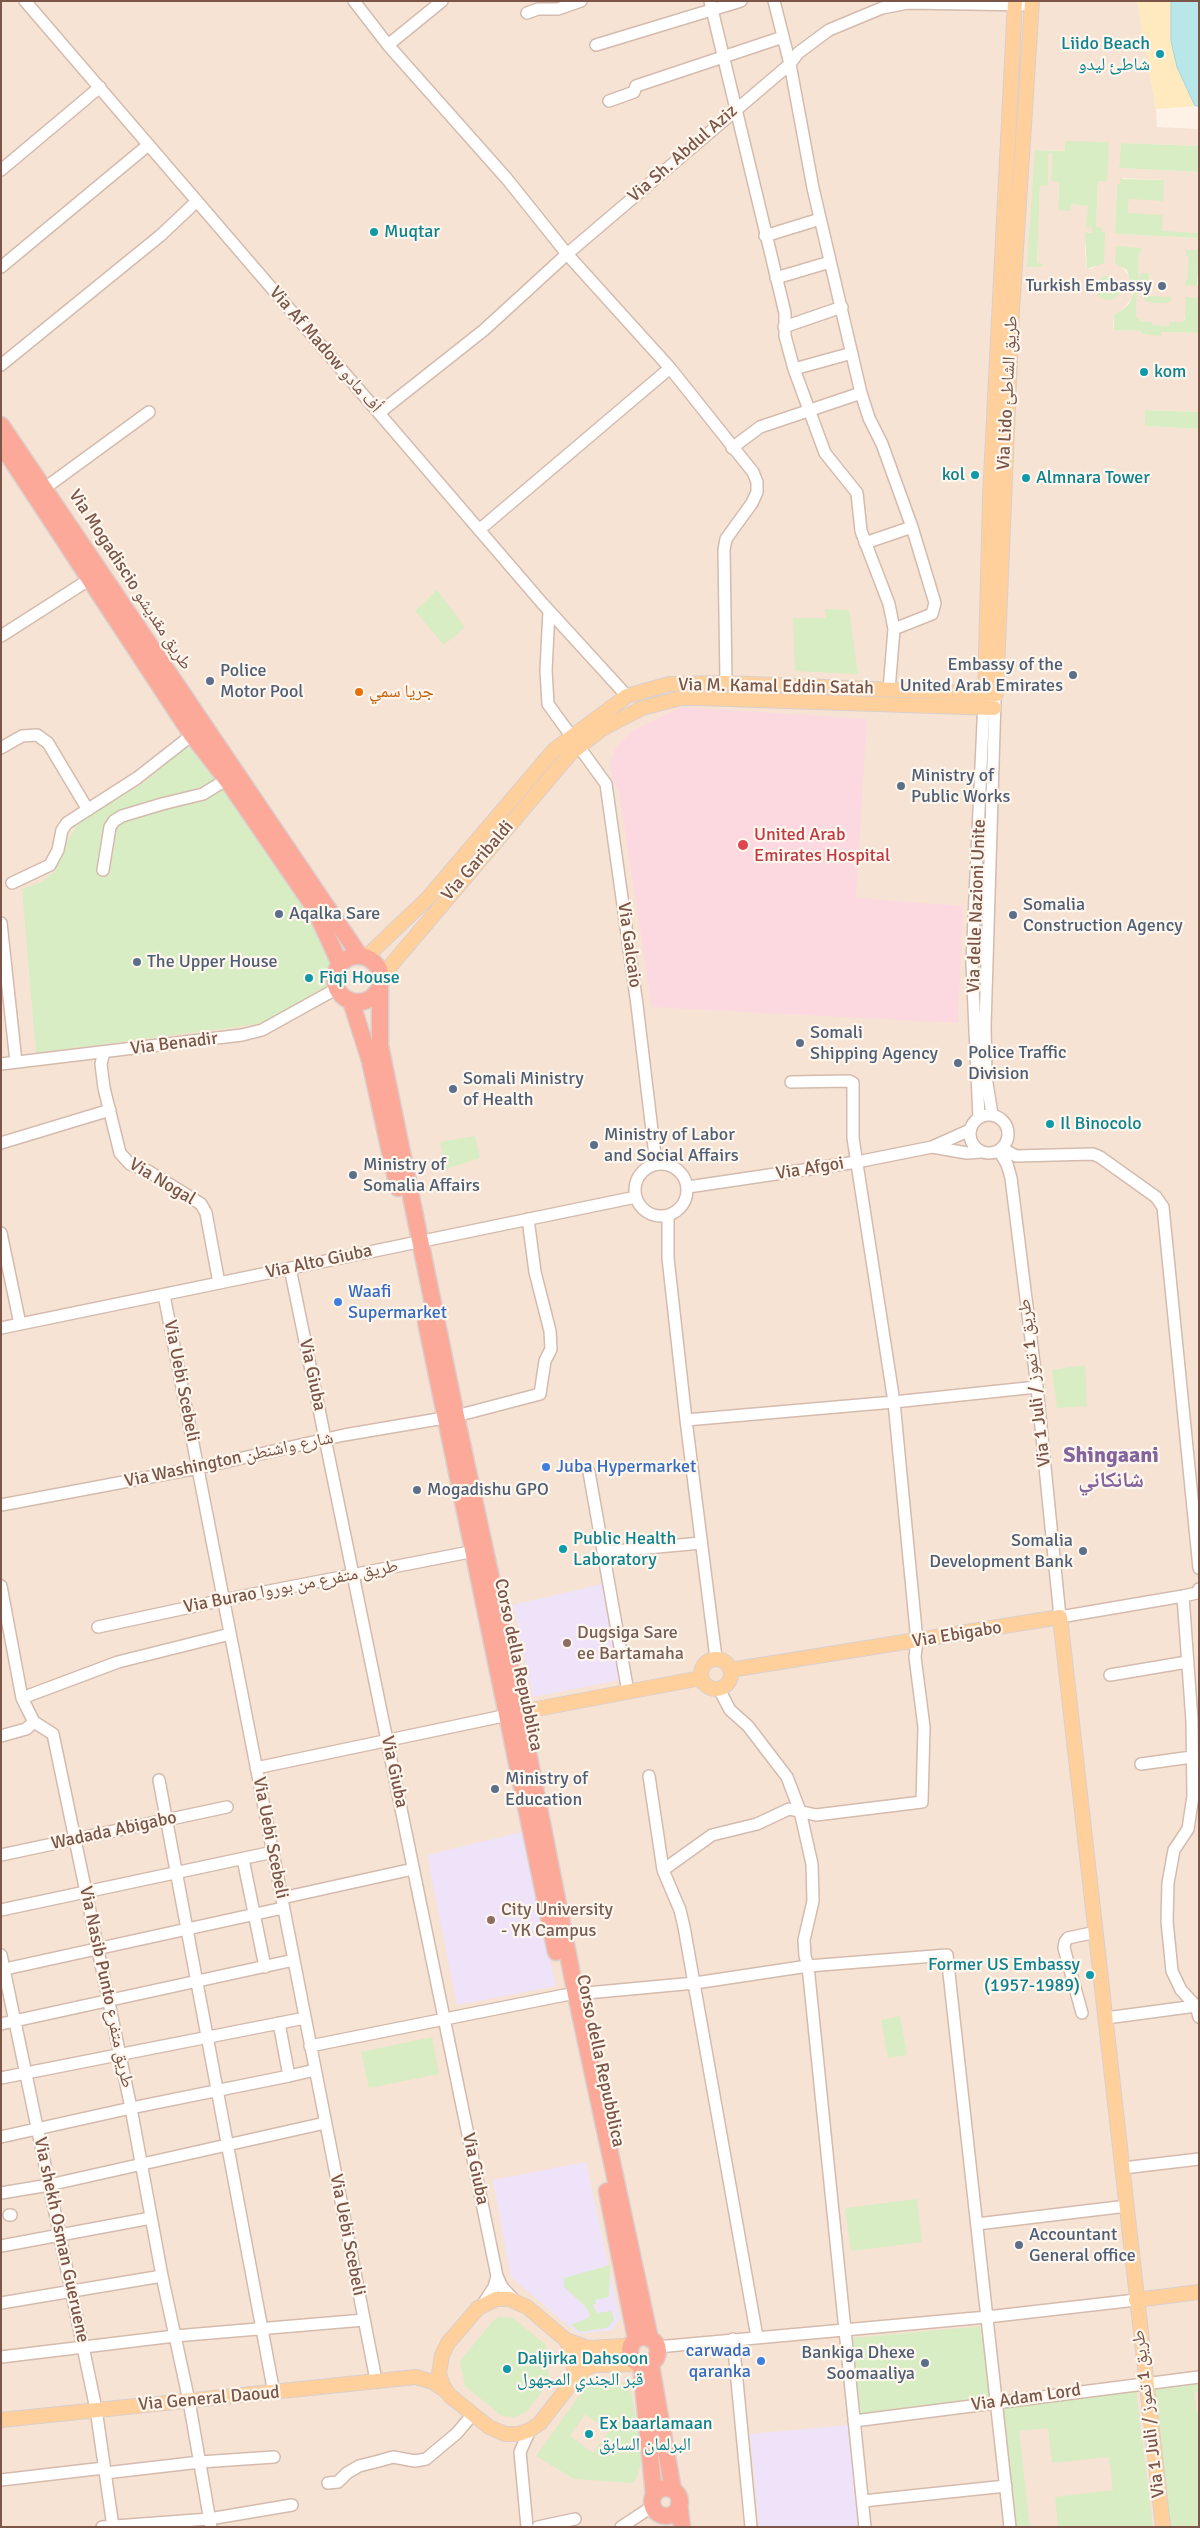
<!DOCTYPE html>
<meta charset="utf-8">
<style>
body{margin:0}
#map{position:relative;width:1200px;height:2528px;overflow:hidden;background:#fef2e6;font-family:Signika,sans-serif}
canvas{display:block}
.frame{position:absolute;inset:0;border:2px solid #7a5548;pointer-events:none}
</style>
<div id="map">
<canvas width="1200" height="2528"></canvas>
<div class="frame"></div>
</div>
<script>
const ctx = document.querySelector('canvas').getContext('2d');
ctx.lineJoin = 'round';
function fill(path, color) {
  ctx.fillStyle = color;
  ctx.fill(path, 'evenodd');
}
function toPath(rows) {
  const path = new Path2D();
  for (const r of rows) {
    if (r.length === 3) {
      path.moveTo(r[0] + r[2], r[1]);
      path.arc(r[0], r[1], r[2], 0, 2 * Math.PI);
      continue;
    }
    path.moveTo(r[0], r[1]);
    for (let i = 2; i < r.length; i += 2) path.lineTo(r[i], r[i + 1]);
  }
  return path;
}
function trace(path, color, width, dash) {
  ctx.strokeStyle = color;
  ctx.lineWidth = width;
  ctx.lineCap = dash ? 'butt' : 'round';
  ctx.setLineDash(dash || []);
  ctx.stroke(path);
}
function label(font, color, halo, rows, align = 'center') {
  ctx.font = font + ' Signika,"Noto Naskh Arabic",sans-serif';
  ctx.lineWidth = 4.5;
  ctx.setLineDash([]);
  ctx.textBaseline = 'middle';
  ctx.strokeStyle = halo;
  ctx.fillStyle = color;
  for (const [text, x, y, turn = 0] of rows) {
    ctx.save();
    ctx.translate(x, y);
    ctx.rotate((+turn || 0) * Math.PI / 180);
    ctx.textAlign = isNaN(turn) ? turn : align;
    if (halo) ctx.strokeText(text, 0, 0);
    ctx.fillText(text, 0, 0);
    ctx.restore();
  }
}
fill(toPath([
 [1,1,1137,1,1156,109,1157,127,1199,129,1199,146,1121,143,1119,168,1199,172,1199,233,1162,232,1128,213,1129,199,1164,180,1122,178,1120,184,1117,184,1115,231,1117,234,1199,238,1199,250,1186,250,1188,255,1187,281,1197,286,1199,285,1199,298,1190,299,1183,322,1170,326,1152,325,1139,321,1136,317,1137,291,1141,291,1144,297,1153,301,1167,301,1171,298,1148,296,1141,278,1138,278,1139,252,1142,248,1121,266,1131,278,1132,298,1121,311,1114,314,1113,327,1116,330,1142,331,1142,334,1161,335,1161,332,1199,333,1199,412,1146,410,1145,426,1199,429,1199,2527,1,2527],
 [1066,141,1107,181,1098,181,1096,228,1101,228,1102,232,1105,232,1096,266,1091,269,1087,269,1085,252,1086,232,1092,233,1093,228,1087,227,1089,206,1071,204,1058,210,1059,182,1051,179,1052,153,1048,154,1048,185,1040,185,1037,263,1035,150,1065,151]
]), '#f6e3d4');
fill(toPath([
 [602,1584,620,1680,533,1697,513,1605],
 [522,1832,556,1986,457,2005,427,1855],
 [586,2162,620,2318,613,2330,578,2334,511,2277,493,2180],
 [850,2425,863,2527,759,2527,750,2434]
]), '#efe3fa');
fill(toPath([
 [681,707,867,719,856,898,963,906,958,1023,652,1007,619,792,613,782,610,763,616,747,632,731]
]), '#fcd9e0');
fill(toPath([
 [1065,141,1109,142,1107,181,1098,181,1096,227,1102,228,1102,232,1105,232,1104,263,1087,269,1085,232,1092,233,1092,228,1086,227,1088,206,1071,204,1071,211,1058,210,1059,183,1051,180,1052,153,1048,154,1048,185,1040,186,1037,263,1043,264,1043,267,1027,267,1035,150,1065,151],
 [1121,143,1199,146,1199,172,1119,168],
 [1120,179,1164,180,1163,201,1129,199,1128,213,1163,215,1162,231,1199,233,1199,238,1117,234,1115,232,1117,184,1120,184],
 [1116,246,1142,248,1141,252,1139,252,1138,277,1140,278,1141,273,1149,273,1148,296,1171,297,1171,301,1167,303,1152,303,1144,300,1144,297,1140,297,1140,291,1137,291,1136,317,1139,317,1139,321,1152,322,1152,325,1169,326,1170,322,1183,322,1185,318,1186,297,1199,298,1199,333,1161,332,1161,336,1142,334,1141,331,1114,330,1114,314,1121,311,1128,305,1132,298,1133,288,1127,270,1115,263],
 [1186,250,1199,250,1197,286,1185,285,1185,281,1187,280,1188,256,1186,255],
 [1108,288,12],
 [1145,410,1199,412,1199,429,1145,426],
 [437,590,465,627,444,645,415,611],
 [825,609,849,610,858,674,795,671,793,618,826,618],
 [191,743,306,909,331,967,329,985,273,1019,252,1025,36,1053,22,889,42,882,55,871,67,841,78,824,91,813,142,784],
 [475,1136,480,1158,446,1169,440,1142],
 [1085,1365,1087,1406,1057,1408,1052,1370],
 [900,2016,907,2055,888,2058,881,2020],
 [432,2037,439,2074,369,2088,361,2052],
 [917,2199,922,2242,851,2251,845,2208],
 [610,2265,609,2297,595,2300,596,2304,593,2305,597,2313,612,2311,614,2320,607,2328,580,2332,571,2325,588,2318,590,2314,584,2305,564,2287,564,2278],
 [499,2317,513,2318,546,2345,549,2376,547,2385,526,2412,515,2417,502,2416,465,2386,460,2361,492,2322],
 [984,2326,994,2398,859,2416,852,2338],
 [588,2383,629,2383,644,2458,634,2483,574,2479,536,2456],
 [585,2414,609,2431,593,2453,570,2436],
 [1199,2384,1199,2391,1194,2392,1197,2414,1199,2415,1199,2527,1167,2527,1151,2390],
 [1136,2388,1153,2527,1058,2527,1055,2497,1113,2490,1109,2457,1052,2463,1048,2428,1019,2431,1030,2527,1017,2527,1002,2405]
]), '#d8edc3');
fill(toPath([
 [1137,1,1171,1,1177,67,1195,106,1156,109]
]), '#ffeabf');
const water = toPath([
 [1171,1,1199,1,1199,106,1195,106,1177,67,1171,41,1171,1]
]);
fill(water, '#b9e7e9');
trace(water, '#9ed8dc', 1);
const minor = toPath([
 [25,1,542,603,627,696],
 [354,1,388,45,507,179,567,254,670,368,753,472,757,482,757,492,752,503,726,539,724,550,726,683],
 [710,1,785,313,785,336,794,369,825,453,857,493,861,531,889,604,894,629,889,690],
 [774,1,790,64,813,188,861,393,869,418,882,444,912,527,935,603,932,614,894,629],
 [527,13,538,9,558,9,581,1],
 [388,45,442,1],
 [596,45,741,1],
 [609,101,634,92,636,86,783,37],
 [1,170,100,87],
 [765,236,820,219],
 [1,267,147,146],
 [776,278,830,262],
 [784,327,842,307],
 [1,365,161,235,197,201],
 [794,369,852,353],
 [379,413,484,330,567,254,790,64,798,53,829,30,882,8,908,3,1031,5],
 [732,448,760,427,861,393],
 [45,488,149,412],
 [479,530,670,368],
 [865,543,912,527],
 [549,611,546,670,548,704,606,784,637,1005,656,1164],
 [1,636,90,579],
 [1,748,22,736,37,735,48,743,88,810],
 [103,870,110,827,114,821,122,816,162,804,203,794,232,776],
 [12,883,50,865,58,850,62,830,67,823,137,778,192,735],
 [1,923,16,1062],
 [104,1052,101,1064,104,1088,120,1153,130,1164,148,1171,201,1204,206,1213,219,1283],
 [1,1064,242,1035,262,1030,336,989],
 [992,1114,986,1077,985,1026,995,699],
 [989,1134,19],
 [979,1118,972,963,984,701],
 [1,1143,110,1110],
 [932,1147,967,1153,981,1152],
 [1003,1149,1016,1156,1093,1154,1100,1157,1156,1197,1163,1207,1199,1568],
 [999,1151,1007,1164,1011,1178,1037,1387,1060,1617,1183,1596,1197,1593,1199,1589],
 [661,1190,26],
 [688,1187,857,1162,932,1147,970,1130],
 [668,1216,668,1258,686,1420,716,1658],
 [1,1233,20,1324],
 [290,1268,497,2276,502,2287,515,2301],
 [164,1295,376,2380],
 [1,1328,636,1197],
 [686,1420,894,1402,1037,1387],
 [589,1472,628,1692],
 [1,1505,198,1468,344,1435,456,1416,540,1394,545,1361,551,1349,550,1331,535,1272,528,1219],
 [604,1552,701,1543],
 [1,1586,22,1698,34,1722,53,1734,131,2108,162,2276,189,2401,211,2527],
 [1183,1596,1192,1721,1193,1796,1188,1829,1174,1850,1168,1883,1167,1921,1172,1971,1181,1990,1196,2006,1199,2017],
 [98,1627,223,1600,480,1550],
 [1110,1675,1187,1662],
 [719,1689,730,1710,748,1726,787,1777,800,1811,812,1864,813,1901,804,1940,805,1956,808,1966,865,2527],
 [22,1698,118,1662,230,1634],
 [1,1736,26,1729,34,1722],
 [1141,1764,1192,1757],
 [256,1768,508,1715],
 [649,1776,663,1870,680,1910,684,1927,757,2337],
 [159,1780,274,2393],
 [1,1855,227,1807],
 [243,1859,265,1967],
 [663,1870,712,1835,757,1824,789,1809,816,1815,922,1802,924,1727,915,1657,917,1641,894,1402,853,1138,853,1083,849,1081,791,1082],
 [282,1898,413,1869],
 [1,1910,273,1852],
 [1,1955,96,2409,113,2527],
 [1,1970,283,1908],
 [1082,2013,1064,1948,1065,1942,1068,1938,1096,1932],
 [1106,2018,1196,2006],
 [279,2023,289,2076,315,2070],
 [1,2024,294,1960],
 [310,2046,565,1995,695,1983,808,1966,947,1955,1010,2527],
 [1,2078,305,2018],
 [1,2137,131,2108,289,2076],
 [1123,2168,1199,2159],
 [1,2193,49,2185,325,2123],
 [9,2215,11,2215],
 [977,2224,1127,2206],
 [1,2246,151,2218],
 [1,2303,162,2276],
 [483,2304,494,2287,497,2276],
 [733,2339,751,2527],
 [657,2347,987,2317,1136,2300],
 [1,2357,175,2336,364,2320],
 [854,2421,1199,2377],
 [105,2473,200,2462,274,2457],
 [1,2480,104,2468],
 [328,2483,338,2482,347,2473,359,2466,379,2461,393,2457,415,2461,426,2459,457,2433,473,2414],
 [863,2501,1006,2486],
 [102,2527,209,2519,292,2505],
 [527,2527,520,2452,530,2430],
 [538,2527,575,2519],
 [621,2527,653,2506]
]);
const major = toPath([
 [985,695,990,498,1015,1],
 [366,957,428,898,554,750,627,696,669,684,726,683,996,694,1012,311,1032,1],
 [381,977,570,754,602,729,642,708,681,698,698,698,994,708],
 [716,1674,15],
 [730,1670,1060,1617,1163,2527],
 [510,1714,701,1678],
 [496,2299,509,2299,527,2307,566,2340,574,2357,574,2376,568,2387,540,2423,530,2430,518,2434,505,2434,489,2427,450,2396,443,2386,439,2374,442,2355,448,2343,478,2308,496,2299],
 [1136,2300,1199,2292],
 [566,2340,588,2348,625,2346,633,2342],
 [572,2383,588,2367,595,2365,637,2364],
 [1,2420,416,2377,433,2382,446,2391]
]);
const highway = toPath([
 [1,425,360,956],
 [5,450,192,735,227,780,314,907,340,964],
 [358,979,23],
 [380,985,380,1045,456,1416,520,1712,576,1995,650,2339],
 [351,1001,370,1061,398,1188],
 [426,1322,556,1952],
 [607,2191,636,2339],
 [644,2351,14],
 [641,2365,654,2495],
 [651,2366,673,2490],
 [666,2502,14],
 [679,2503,682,2527]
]);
trace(minor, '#d4bbad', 14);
trace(major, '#dacfcc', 16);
trace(highway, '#dacfcc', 19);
trace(minor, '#fff', 11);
trace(major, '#ffd09c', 14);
trace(highway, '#fca999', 16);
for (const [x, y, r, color] of [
 [1160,54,5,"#0f9aa8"],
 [374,232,5,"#0f9aa8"],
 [1162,286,5,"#5c6f8a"],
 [1144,372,5,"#0f9aa8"],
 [975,475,5,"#0f9aa8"],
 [1026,478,5,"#0f9aa8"],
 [1073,675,5,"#5c6f8a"],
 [210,681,5,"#5c6f8a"],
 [359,692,5,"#e8710a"],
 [901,786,5,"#5c6f8a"],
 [743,845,6,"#e0444e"],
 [279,914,5,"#5c6f8a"],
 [1013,915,5,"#5c6f8a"],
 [137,962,5,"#5c6f8a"],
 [309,978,5,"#0f9aa8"],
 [800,1043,5,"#5c6f8a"],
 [958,1063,5,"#5c6f8a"],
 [453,1089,5,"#5c6f8a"],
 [1050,1124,5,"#0f9aa8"],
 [594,1145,5,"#5c6f8a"],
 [353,1175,5,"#5c6f8a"],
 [338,1302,5,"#3f7fe0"],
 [546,1467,5,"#3f7fe0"],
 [417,1490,5,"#5c6f8a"],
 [563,1549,5,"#0f9aa8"],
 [1083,1551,5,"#5c6f8a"],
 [567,1643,5,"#8d6e63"],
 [495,1789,5,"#5c6f8a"],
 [491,1920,5,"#8d6e63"],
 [1090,1975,5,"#0f9aa8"],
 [1019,2245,5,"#5c6f8a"],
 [761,2361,5,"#3f7fe0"],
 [925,2363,5,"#5c6f8a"],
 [507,2369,5,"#0f9aa8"],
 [589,2434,5,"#0f9aa8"]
]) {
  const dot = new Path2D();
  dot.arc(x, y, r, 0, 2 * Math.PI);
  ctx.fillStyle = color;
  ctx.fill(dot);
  trace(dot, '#fff7ee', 2);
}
label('18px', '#0d838f', '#fff7ee', [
 ["Liido Beach",1150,44,"right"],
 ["شاطئ ليدو",1150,65,"right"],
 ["Muqtar",384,232],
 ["kom",1154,372],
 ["kol",965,475,"right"],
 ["Almnara Tower",1036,478],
 ["Fiqi House",319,978],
 ["Il Binocolo",1060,1124],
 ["Public Health",573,1539],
 ["Laboratory",573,1560],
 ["Former US Embassy",1080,1965,"right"],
 ["(1957-1989)",1080,1986,"right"],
 ["Daljirka Dahsoon",517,2359],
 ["قبر الجندي المجهول",517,2380],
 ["Ex baarlamaan",599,2424],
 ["البرلمان السابق",599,2445]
], 'left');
label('18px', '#7a5548', '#fff7ee', [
 ["Via Sh. Abdul Aziz",683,154,-41],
 ["Via Af Madow أف مادو",325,350,49],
 ["Via Lido طريق الشاطئ",1008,393,-87],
 ["Via Mogadiscio طريق مقديشو",130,580,57],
 ["Via M. Kamal Eddin Satah",776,687,1],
 ["Via Garibaldi",478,861,-49],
 ["Via delle Nazioni Unite",977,906,-88],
 ["Via Galcaio",629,945,82],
 ["Via Benadir",174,1044,-7],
 ["Via Afgoi",810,1169,-9],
 ["Via Nogal",162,1182,31],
 ["Via Alto Giuba",319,1262,-12],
 ["Via Giuba",312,1375,78],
 ["Via Uebi Scebeli",181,1381,79],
 ["Via 1 Juli / طريق 1 تموز",1035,1383,-97],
 ["Via Washington شارع واشنطن",229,1460,-12],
 ["Via Burao طريق متفرع من بوروا",291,1587,-11],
 ["Via Ebigabo",957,1635,-9],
 ["Corso della Repubblica",518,1665,78],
 ["Via Giuba",394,1772,78],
 ["Wadada Abigabo",114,1831,-12],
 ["Via Uebi Scebeli",270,1838,79],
 ["Via Nasib Punto طريق متفرع",106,1987,78],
 ["Corso della Repubblica",600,2061,78],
 ["Via Giuba",475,2169,78],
 ["Via Uebi Scebeli",347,2235,79],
 ["Via shekh Osman Gueruene",61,2240,78],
 ["Via Adam Lord",1026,2398,-8],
 ["Via General Daoud",209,2399,-5],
 ["Via 1 Juli / طريق 1 تموز",1149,2414,-97]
]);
label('18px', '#4e5e75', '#fff7ee', [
 ["Turkish Embassy",1152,286,"right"],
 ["Embassy of the",1063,665,"right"],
 ["United Arab Emirates",1063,686,"right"],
 ["Police",220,671],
 ["Motor Pool",220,692],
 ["Ministry of",911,776],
 ["Public Works",911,797],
 ["Somalia",1023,905],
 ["Construction Agency",1023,926],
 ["Aqalka Sare",289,914],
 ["The Upper House",147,962],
 ["Somali",810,1033],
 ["Shipping Agency",810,1054],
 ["Police Traffic",968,1053],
 ["Division",968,1074],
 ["Somali Ministry",463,1079],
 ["of Health",463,1100],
 ["Ministry of Labor",604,1135],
 ["and Social Affairs",604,1156],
 ["Ministry of",363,1165],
 ["Somalia Affairs",363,1186],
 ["Mogadishu GPO",427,1490],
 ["Somalia",1073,1541,"right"],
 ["Development Bank",1073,1562,"right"],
 ["Ministry of",505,1779],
 ["Education",505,1800],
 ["Accountant",1029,2235],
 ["General office",1029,2256],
 ["Bankiga Dhexe",915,2353,"right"],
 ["Soomaaliya",915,2374,"right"]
], 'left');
label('18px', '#c56008', '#fff7ee', [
 ["جريا سمي",369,692]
], 'left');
label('18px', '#be3a42', '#fff7ee', [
 ["United Arab",754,835],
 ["Emirates Hospital",754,856]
], 'left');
label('18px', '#366cbe', '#fff7ee', [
 ["Waafi",348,1292],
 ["Supermarket",348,1313],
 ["Juba Hypermarket",556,1467],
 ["carwada",751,2351,"right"],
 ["qaranka",751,2372,"right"]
], 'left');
label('18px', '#785e54', '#fff7ee', [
 ["Dugsiga Sare",577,1633],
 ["ee Bartamaha",577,1654],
 ["City University",501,1910],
 ["- YK Campus",501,1931]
], 'left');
label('bold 22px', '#84649d', '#fff7ee', [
 ["Shingaani",1111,1456],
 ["شانكاني",1111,1481]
]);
</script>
